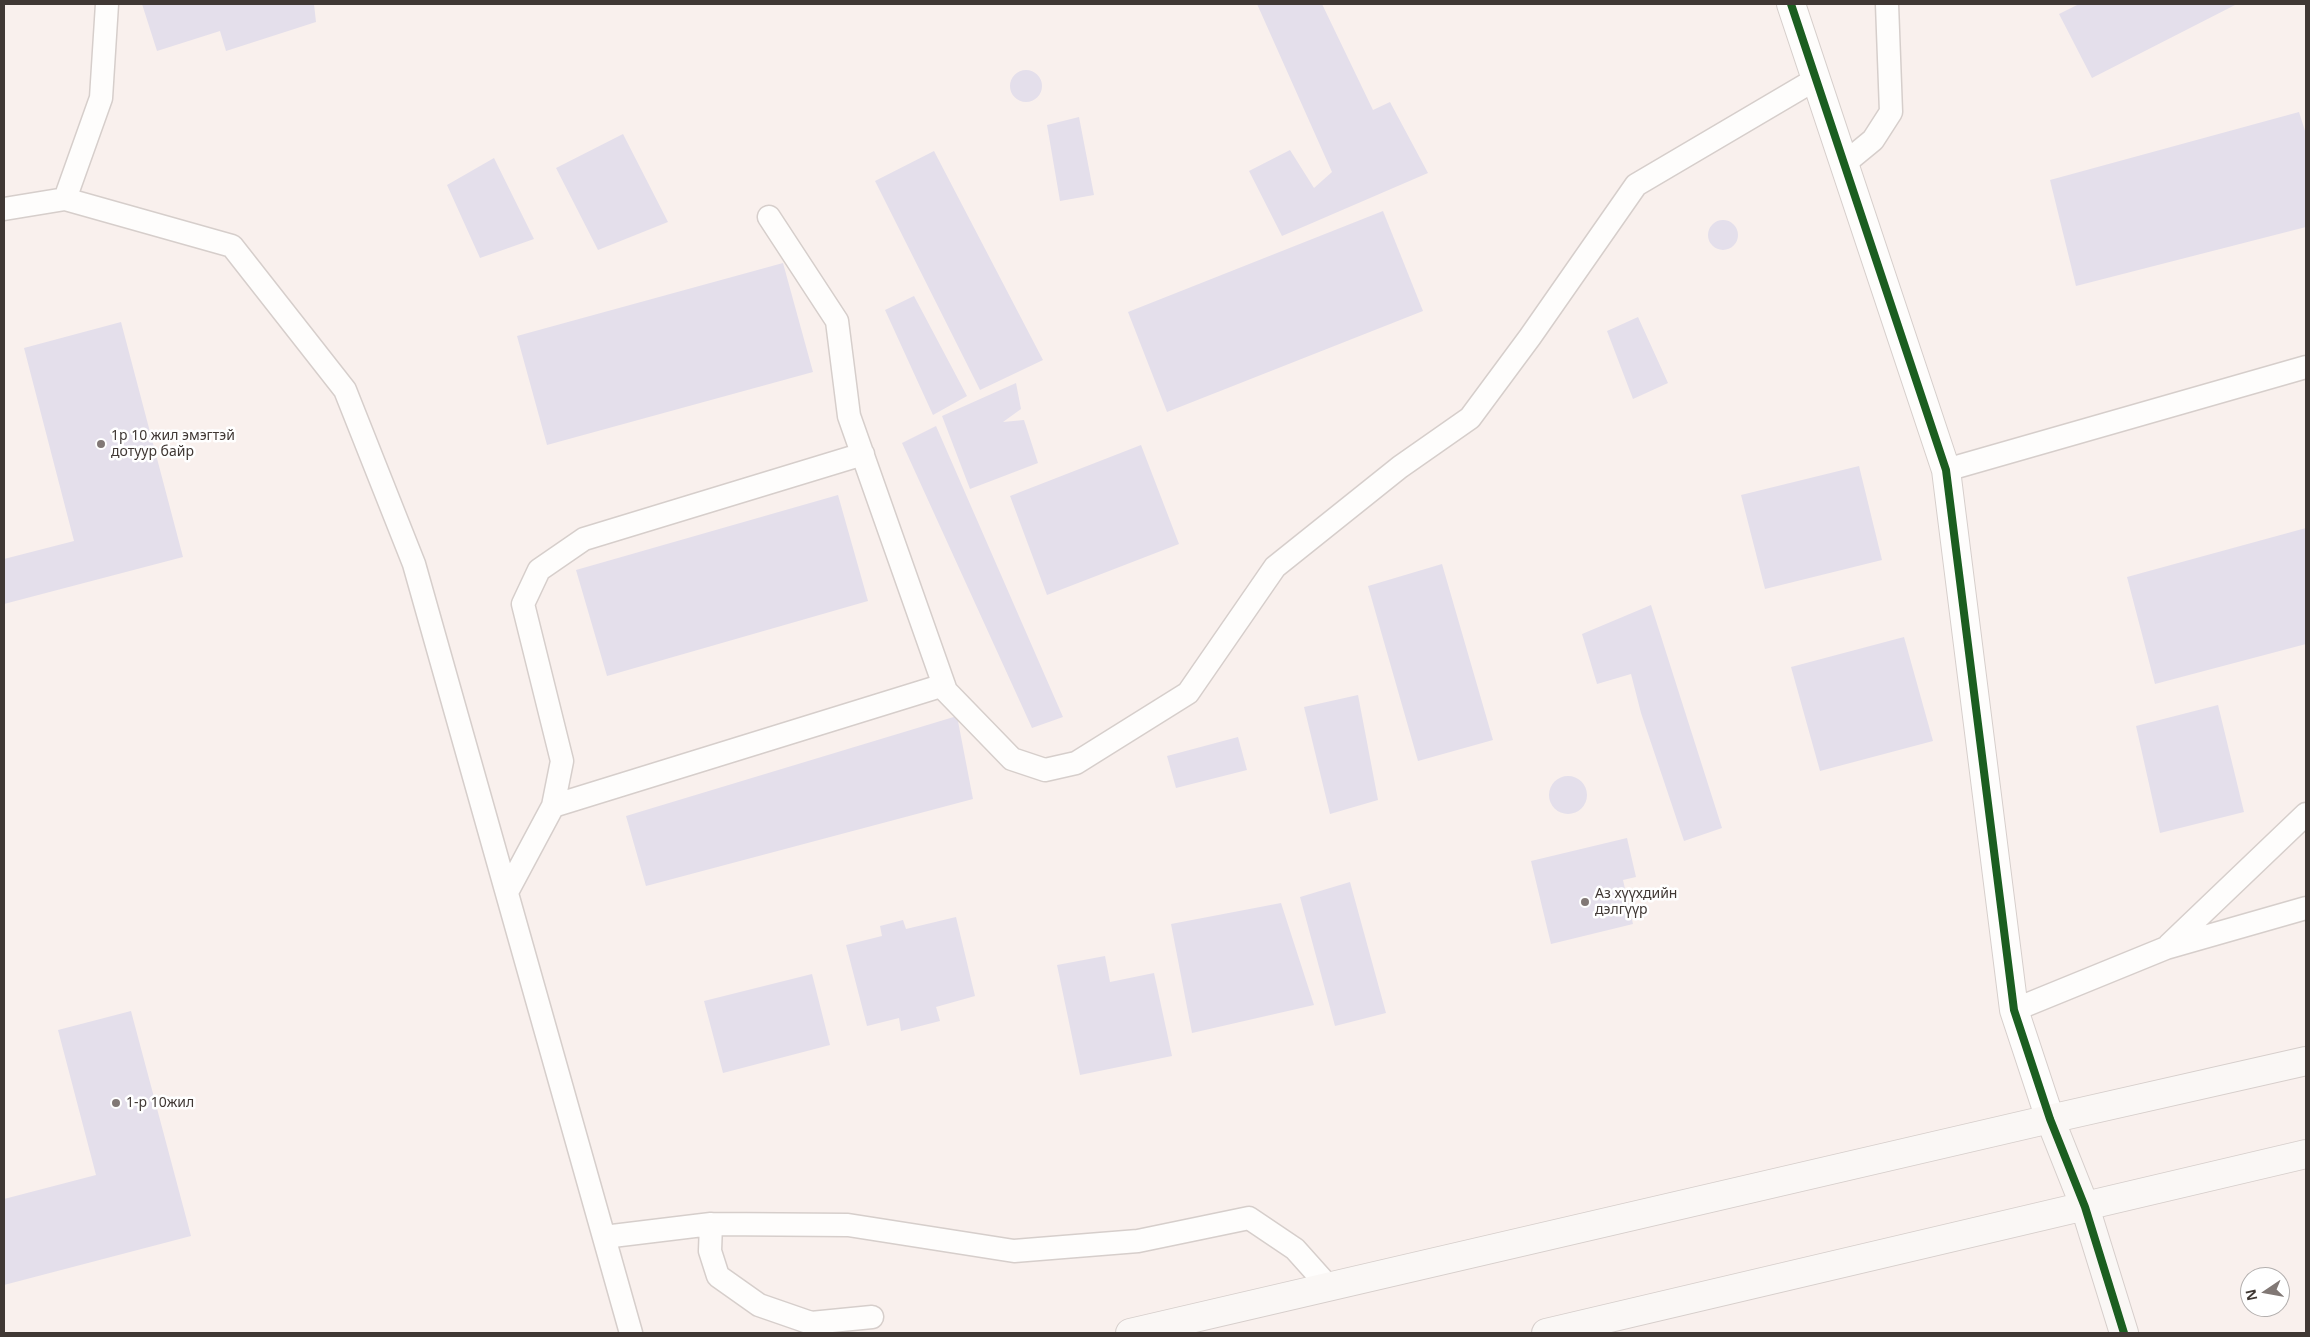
<!DOCTYPE html>
<meta charset="utf-8">
<style>
body{margin:0}
#map{position:relative;width:2310px;height:1337px;overflow:hidden;background:#f9f0ed;font-family:"Noto Sans",sans-serif}
canvas{display:block}
.frame{position:absolute;inset:0;border:5px solid #403834;pointer-events:none}
.north{position:absolute;left:2240px;top:1267px;width:50px;height:50px;box-sizing:border-box;background:#fff;border:1px solid #b3afae;border-radius:50%;rotate:258deg;font-size:14px;font-weight:700;line-height:20px;text-align:center;color:#403834}
.north::after{content:'';display:block;margin:auto;width:18px;height:22px;background:#817875;clip-path:polygon(50% 0,100% 100%,50% 72%,0 100%)}
</style>
<div id="map">
<canvas width="2310" height="1337"></canvas>
<div class="frame"></div>
<div class="north">N</div>
</div>
<script>
const ctx = document.querySelector('canvas').getContext('2d');
ctx.lineJoin = 'round';
function fill(path, color) {
  ctx.fillStyle = color;
  ctx.fill(path, 'evenodd');
}
function toPath(rows) {
  const path = new Path2D();
  for (const r of rows) {
    if (r.length === 3) {
      path.moveTo(r[0] + r[2], r[1]);
      path.arc(r[0], r[1], r[2], 0, 2 * Math.PI);
      continue;
    }
    path.moveTo(r[0], r[1]);
    for (let i = 2; i < r.length; i += 2) path.lineTo(r[i], r[i + 1]);
  }
  return path;
}
function trace(path, color, width, dash) {
  ctx.strokeStyle = color;
  ctx.lineWidth = width;
  ctx.lineCap = dash ? 'butt' : 'round';
  ctx.setLineDash(dash || []);
  ctx.stroke(path);
}
function label(font, color, halo, rows, align = 'center') {
  ctx.font = font + ' "Noto Sans",sans-serif';
  ctx.lineWidth = 5;
  ctx.setLineDash([]);
  ctx.textBaseline = 'middle';
  ctx.strokeStyle = halo;
  ctx.fillStyle = color;
  for (const [text, x, y, turn = 0] of rows) {
    ctx.save();
    ctx.translate(x, y);
    ctx.rotate((+turn || 0) * Math.PI / 180);
    ctx.textAlign = isNaN(turn) ? turn : align;
    if (halo) ctx.strokeText(text, 0, 0);
    ctx.fillText(text, 0, 0);
    ctx.restore();
  }
}
fill(toPath([
 [142,4,314,4,316,22,226,51,220,31,157,51],
 [1257,4,1322,4,1373,110,1390,102,1428,173,1282,236,1249,171,1290,150,1314,188,1332,172],
 [2079,4,2237,4,2092,78,2059,14],
 [1026,86,16],
 [2299,112,2306,134,2306,227,2076,286,2050,180],
 [1079,117,1094,195,1060,201,1047,125],
 [623,134,668,222,598,250,556,168],
 [934,151,1043,360,980,390,875,181],
 [494,158,534,239,480,258,447,185],
 [1383,211,1423,311,1167,412,1128,312],
 [1723,235,15],
 [783,263,813,372,547,445,517,336],
 [914,296,967,396,933,415,885,310],
 [1638,317,1668,383,1633,399,1607,331],
 [121,322,183,557,4,604,4,559,74,541,24,348],
 [1016,383,1021,409,1003,422,1024,420,1038,463,970,489,942,416],
 [936,426,1063,717,1032,728,902,443],
 [1141,445,1179,544,1047,595,1010,496],
 [1859,466,1882,560,1765,589,1741,495],
 [838,495,868,601,607,676,576,570],
 [2306,528,2306,644,2155,684,2127,577],
 [1442,564,1493,740,1418,761,1368,586],
 [1651,605,1722,828,1684,841,1641,713,1631,674,1597,684,1582,634],
 [1904,637,1933,741,1820,771,1791,667],
 [1358,695,1378,800,1330,814,1304,707],
 [2218,705,2244,812,2160,833,2136,726],
 [957,716,973,799,646,886,626,816],
 [1238,737,1247,770,1176,788,1167,756],
 [1568,795,19],
 [1627,838,1636,877,1623,880,1633,924,1551,944,1531,861],
 [1350,882,1386,1013,1335,1026,1300,897],
 [1281,903,1314,1005,1192,1033,1171,924],
 [956,917,975,996,936,1007,940,1021,901,1031,899,1018,867,1026,846,945,882,936,880,926,903,920,906,929],
 [1105,956,1110,982,1154,973,1172,1056,1080,1075,1057,965],
 [812,974,830,1045,723,1073,704,1001],
 [131,1011,191,1236,4,1285,4,1199,96,1175,58,1030]
]), '#e4dfeb');
const lane = toPath([
 [1845,163,1873,140,1891,112,1887,4],
 [65,199,101,98,107,4],
 [4,209,65,199,232,246,345,390,414,564,631,1333],
 [769,217,837,321,849,416,946,691,1012,759,1045,770,1076,763,1188,693,1275,567,1400,467,1470,418,1530,337,1636,185,1816,79],
 [1946,470,2306,367],
 [553,806,944,685],
 [507,892,553,806,562,761,523,604,539,570,584,539,863,454],
 [2169,945,2306,814],
 [2014,1010,2166,948,2306,908],
 [711,1224,710,1251,718,1276,759,1305,811,1323,872,1317],
 [604,1237,711,1224,848,1225,1014,1251,1138,1241,1249,1218,1295,1249,1329,1287]
]);
const street = toPath([
 [1791,4,1946,470,2014,1010,2050,1119]
]);
const secondary = toPath([
 [2050,1119,2085,1207,2124,1333],
 [1130,1333,2050,1119,2306,1061],
 [1546,1333,2306,1154]
]);
trace(lane, '#d6cecb', 25);
trace(street, '#d6cecb', 30);
trace(secondary, '#d6cecb', 30);
trace(lane, '#fefdfc', 22);
trace(street, '#fefdfc', 28);
trace(secondary, '#faf7f5', 28);
trace(toPath([
 [1791,4,1946,470,2014,1010,2050,1119,2085,1207,2124,1333]
]), '#1b5e20', 8);
for (const [x, y, r, color] of [
 [101,444,5,"#817875"],
 [1585,902,5,"#817875"],
 [116,1103,5,"#817875"]
]) {
  const dot = new Path2D();
  dot.arc(x, y, r, 0, 2 * Math.PI);
  ctx.fillStyle = color;
  ctx.fill(dot);
  trace(dot, '#fff', 2);
}
label('14px', '#403834', '#fff', [
 ["1р 10 жил эмэгтэй",111,436],
 ["дотуур байр",111,452],
 ["Аз хүүхдийн",1595,894],
 ["дэлгүүр",1595,910],
 ["1-р 10жил",126,1103]
], 'left');
</script>
